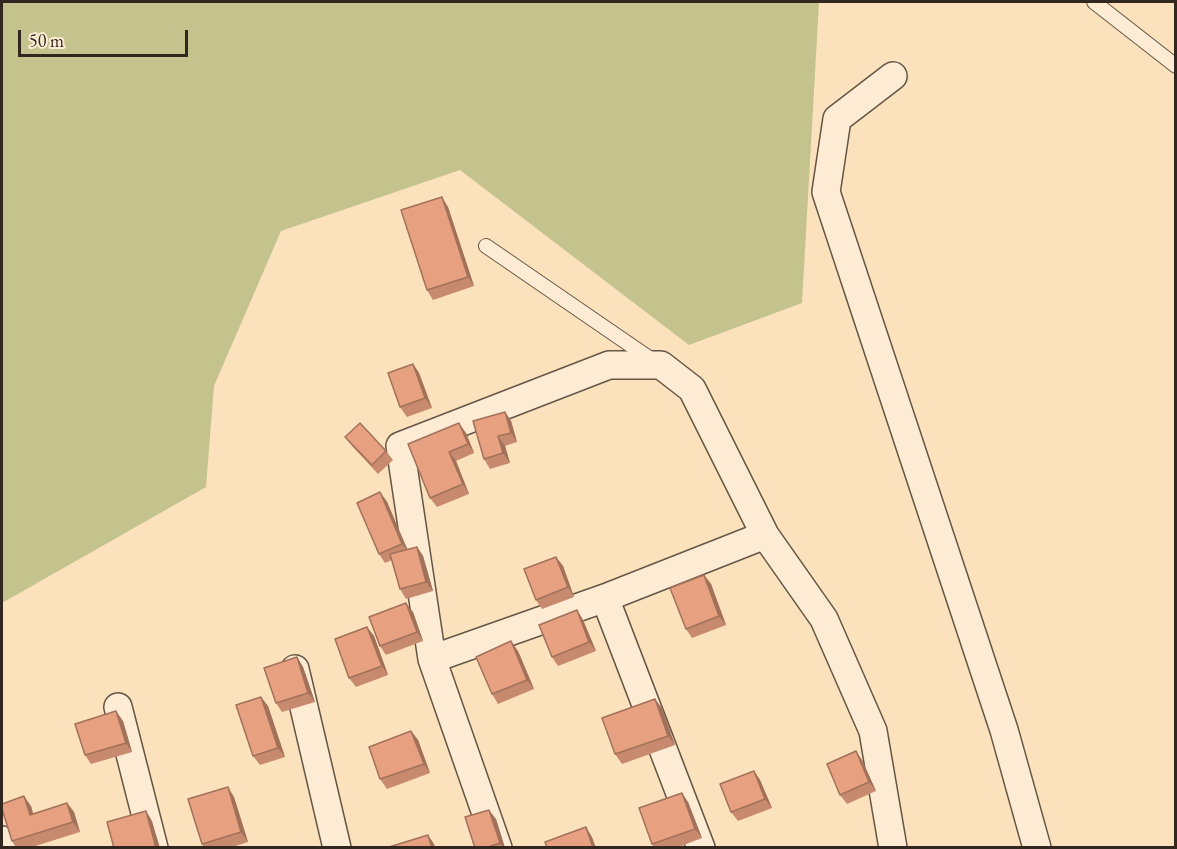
<!DOCTYPE html>
<style>
body{margin:0}
#map{position:relative;width:1177px;height:849px;overflow:hidden;background:#fce2bc;font-family:"EB Garamond",serif}
canvas{display:block}
.frame{position:absolute;inset:0;border:3px solid #31271f;pointer-events:none}
.scale{position:absolute;left:18px;top:30px;width:170px;height:27px;box-sizing:border-box;border:3px solid #31271f;border-top:0;padding-left:8px;font-size:18px;line-height:21px;white-space:nowrap;color:#31271f;-webkit-text-stroke:4px #fdecd3;paint-order:stroke}
</style>
<div id="map">
<canvas width="1177" height="849"></canvas>
<div class="frame"></div>
<div class="scale">50 m</div>
</div>
<script>
const ctx = document.querySelector('canvas').getContext('2d');
ctx.lineJoin = 'round';
function fill(path, color) {
  ctx.fillStyle = color;
  ctx.fill(path, 'evenodd');
}
function toPath(rows) {
  const path = new Path2D();
  for (const r of rows) {
    path.moveTo(r[0], r[1]);
    for (let i = 2; i < r.length; i += 2) path.lineTo(r[i], r[i + 1]);
  }
  return path;
}
function trace(path, color, width, dash) {
  ctx.strokeStyle = color;
  ctx.lineWidth = width;
  ctx.lineCap = dash ? 'butt' : 'round';
  ctx.setLineDash(dash || []);
  ctx.stroke(path);
}
fill(toPath([
 [2,2,819,2,802,303,689,345,460,170,281,231,214,386,206,487,2,603]
]), '#c4c28d');
const service = toPath([
 [1094,2,1176,66],
 [486,246,655,362]
]);
const minor = toPath([
 [893,76,837,119,826,192,1004,730,1037,848],
 [605,598,701,848],
 [432,659,605,598,765,535],
 [295,669,337,848],
 [118,707,154,848],
 [2,840,4,848],
 [498,848,432,659,400,446,609,365,661,365,692,389,765,535,824,619,873,731,893,848]
]);
trace(service, '#645646', 16);
trace(minor, '#645646', 30);
trace(service, '#fdecd3', 14);
trace(minor, '#fdecd3', 27);
fill(toPath([
 [448,207,474,286,433,300,427,290],
 [413,364,419,373,432,408,407,417,400,407],
 [505,412,511,421,517,442,505,446,510,463,490,469,484,459],
 [466,433,474,453,456,461,469,494,437,507,430,498,408,444],
 [345,437,386,451,393,460,378,474,352,446],
 [380,492,387,502,407,549,417,547,423,556,433,591,406,599,400,589,392,560,385,563,379,554],
 [556,557,563,566,574,597,542,609,536,600],
 [704,575,711,584,726,625,692,638,686,629],
 [577,610,583,620,596,651,558,666,552,657],
 [413,612,423,641,386,655,380,646],
 [367,627,374,636,388,675,356,687,349,678],
 [518,651,534,689,498,704,492,694],
 [297,657,303,667,315,702,282,712,276,703],
 [268,706,285,757,260,765,253,756],
 [662,708,675,745,622,764,615,754],
 [123,721,132,752,91,764,85,755],
 [411,731,418,740,430,773,387,789,380,779],
 [862,760,876,791,847,804,840,795],
 [754,771,760,780,772,808,738,821,731,812],
 [234,797,248,842,229,848,204,848,202,844],
 [688,802,702,838,676,848,654,848,652,844],
 [67,803,74,812,80,832,29,848,16,848,12,841,31,806,33,814],
 [496,819,505,848,475,848]
]), '#c78a6e');
fill(toPath([
 [442,197,448,207,474,286,468,277],
 [413,364,419,373,432,408,425,398],
 [505,412,511,421,517,442,511,433],
 [459,423,466,433,474,453,468,444],
 [498,436,505,446,510,463,503,453],
 [449,452,456,461,469,494,463,484],
 [380,492,387,502,409,553,402,544],
 [417,547,423,556,433,591,426,582],
 [556,557,563,566,574,597,568,587],
 [704,575,711,584,726,625,719,616],
 [406,603,413,612,423,641,417,632],
 [577,610,583,620,596,651,589,642],
 [367,627,374,636,388,675,382,666],
 [511,641,518,651,534,689,527,680],
 [297,657,303,667,315,702,308,693],
 [261,697,268,706,285,757,278,748],
 [655,699,662,708,675,745,668,736],
 [116,711,123,721,132,752,126,743],
 [411,731,418,740,430,773,424,764],
 [856,751,862,760,876,791,869,782],
 [754,771,760,780,772,808,765,799],
 [228,787,234,797,248,842,241,832],
 [682,793,688,802,702,838,695,829],
 [24,796,31,806,36,824,30,815],
 [67,803,74,812,80,832,73,822],
 [489,810,496,819,505,848,503,848,500,843],
 [146,811,152,821,160,848,156,848],
 [586,827,592,837,596,848,593,848],
 [428,835,434,844,435,848,432,848]
]), '#a2715a');
const building = toPath([
 [442,197,468,277,427,290,401,210,442,197],
 [413,364,425,398,400,407,388,373,413,364],
 [505,412,511,433,498,436,503,453,484,459,473,421,505,412],
 [360,423,386,451,372,465,345,437,360,423],
 [459,423,468,444,449,452,463,484,430,498,408,444,459,423],
 [380,492,402,544,379,554,357,503,380,492],
 [417,547,426,582,400,589,390,554,417,547],
 [556,557,568,587,536,600,524,569,556,557],
 [704,575,719,616,686,629,670,588,704,575],
 [406,603,417,632,380,646,369,617,406,603],
 [577,610,589,642,552,657,539,625,577,610],
 [367,627,382,666,349,678,335,639,367,627],
 [511,641,527,680,492,694,476,657,511,641],
 [297,657,308,693,276,703,264,668,297,657],
 [261,697,278,748,253,756,236,705,261,697],
 [655,699,668,736,615,754,602,718,655,699],
 [116,711,126,743,85,755,75,724,116,711],
 [411,731,424,764,380,779,369,747,411,731],
 [856,751,869,782,840,795,827,764,856,751],
 [754,771,765,799,731,812,720,784,754,771],
 [228,787,241,832,202,844,188,799,228,787],
 [682,793,695,829,652,844,639,808,682,793],
 [24,796,30,815,67,803,73,822,12,841,2,809,2,804,24,796],
 [489,810,500,843,485,848,475,848,465,817,489,810],
 [146,811,156,848,114,848,107,822,146,811],
 [586,827,593,848,547,848,545,842,586,827],
 [428,835,432,848,389,848,389,847,428,835]
]);
fill(building, '#e7a180');
trace(building, '#a2715a', 1.5);
</script>
